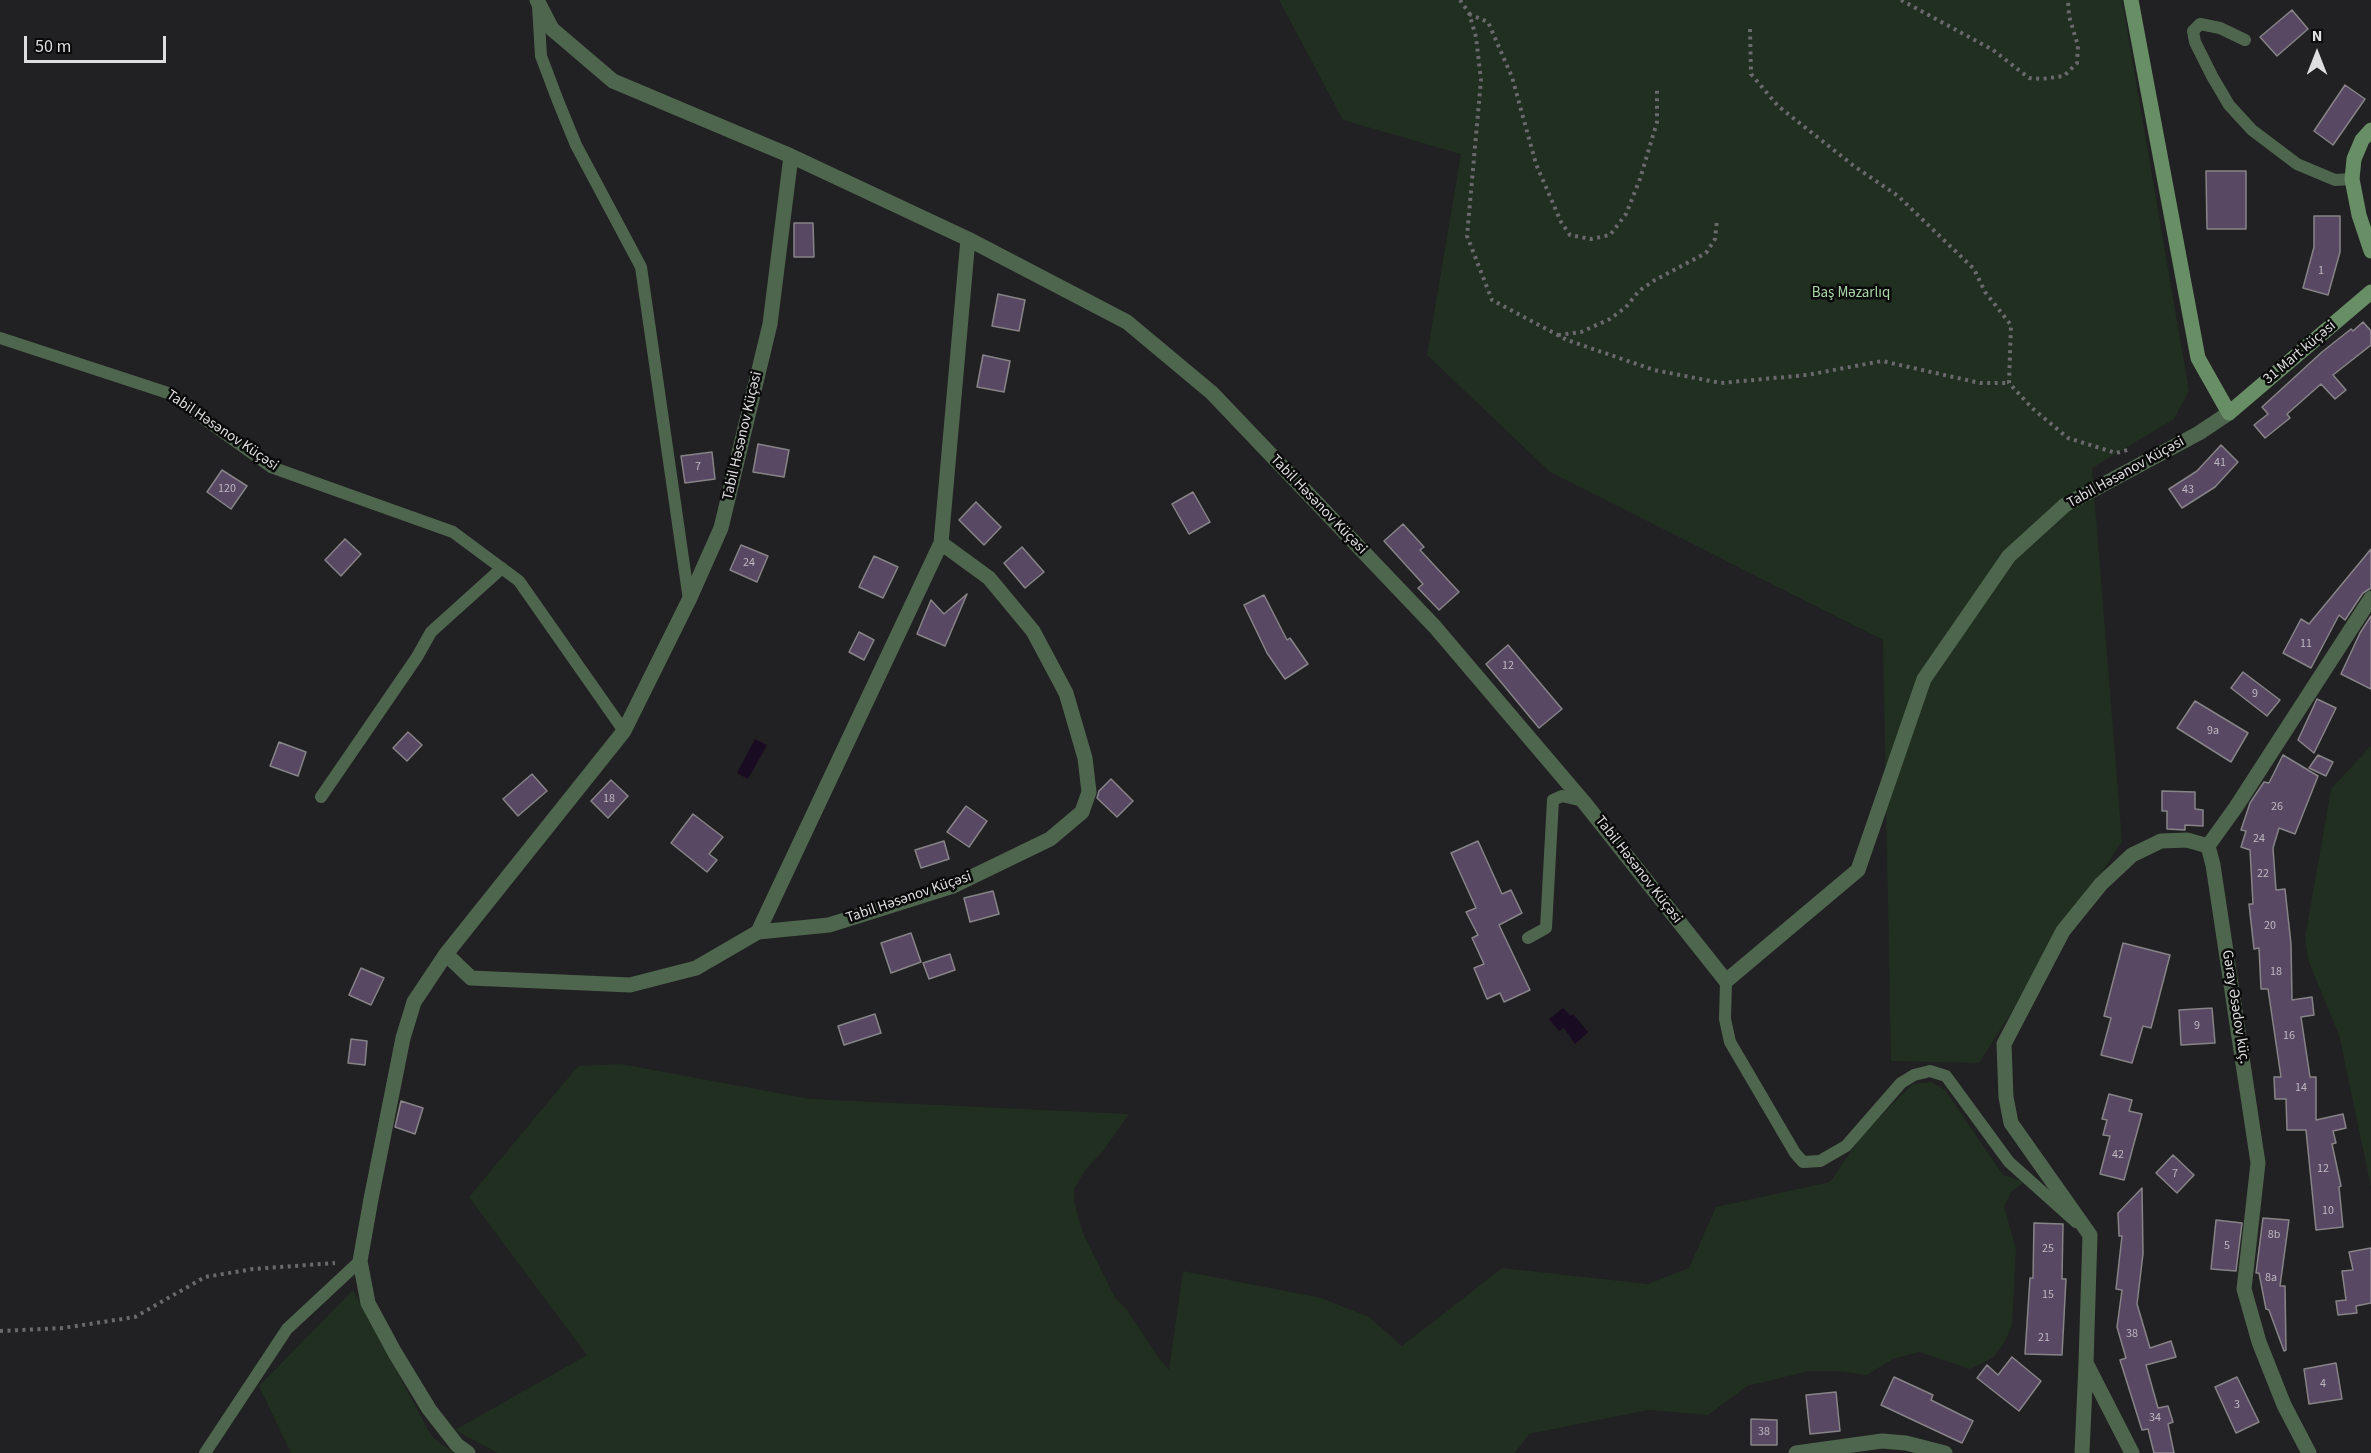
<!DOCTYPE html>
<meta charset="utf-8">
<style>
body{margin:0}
#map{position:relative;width:2371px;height:1453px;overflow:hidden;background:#212022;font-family:"Source Sans 3",sans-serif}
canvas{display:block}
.north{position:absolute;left:2287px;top:24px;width:60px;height:60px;-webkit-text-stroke:4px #0b0a0b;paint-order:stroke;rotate:0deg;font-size:16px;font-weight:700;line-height:24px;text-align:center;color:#dedddf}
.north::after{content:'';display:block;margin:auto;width:21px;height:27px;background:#dedddf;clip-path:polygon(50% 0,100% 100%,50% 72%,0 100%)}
.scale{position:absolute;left:24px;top:36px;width:142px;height:27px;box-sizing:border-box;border:3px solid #dedddf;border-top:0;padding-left:8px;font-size:18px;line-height:21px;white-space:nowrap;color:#dedddf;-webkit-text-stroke:4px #0b0a0b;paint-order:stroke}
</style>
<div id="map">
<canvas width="2371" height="1453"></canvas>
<div class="north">N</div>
<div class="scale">50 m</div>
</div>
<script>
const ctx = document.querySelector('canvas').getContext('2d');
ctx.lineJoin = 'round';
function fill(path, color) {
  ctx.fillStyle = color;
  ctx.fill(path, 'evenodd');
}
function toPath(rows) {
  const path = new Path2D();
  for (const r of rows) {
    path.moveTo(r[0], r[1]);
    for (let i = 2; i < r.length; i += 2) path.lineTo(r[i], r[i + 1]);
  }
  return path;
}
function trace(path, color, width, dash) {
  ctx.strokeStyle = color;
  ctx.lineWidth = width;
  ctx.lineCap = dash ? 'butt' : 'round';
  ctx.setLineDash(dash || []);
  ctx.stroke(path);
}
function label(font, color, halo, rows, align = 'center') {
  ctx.font = font + ' "Source Sans 3",sans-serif';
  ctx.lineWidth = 5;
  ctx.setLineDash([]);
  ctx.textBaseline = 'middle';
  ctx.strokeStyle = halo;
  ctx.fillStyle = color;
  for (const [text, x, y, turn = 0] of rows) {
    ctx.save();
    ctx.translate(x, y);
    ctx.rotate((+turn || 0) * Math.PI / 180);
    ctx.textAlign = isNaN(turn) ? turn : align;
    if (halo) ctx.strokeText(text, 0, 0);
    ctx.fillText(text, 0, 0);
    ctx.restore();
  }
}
fill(toPath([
 [1279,0,2122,0,2189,391,2174,419,2092,468,2122,841,1979,1063,1891,1061,1883,640,1550,472,1427,355,1461,154,1343,120],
 [2371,746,2371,1187,2339,1035,2308,960,2305,938,2331,789],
 [621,1064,810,1099,1129,1114,1103,1151,1086,1169,1074,1189,1074,1202,1083,1233,1115,1298,1127,1310,1158,1357,1169,1370,1183,1271,1321,1298,1369,1317,1402,1346,1502,1268,1648,1284,1689,1268,1716,1207,1830,1182,1864,1132,1913,1084,1931,1082,1945,1090,2003,1175,2025,1182,2012,1191,2004,1206,2016,1249,2012,1325,2005,1341,1994,1357,1970,1369,1919,1352,1893,1359,1867,1375,1838,1371,1809,1371,1747,1386,1708,1415,1648,1410,1529,1434,1515,1453,498,1453,455,1430,587,1355,469,1197,578,1066],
 [353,1290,432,1437,454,1453,291,1453,259,1386]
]), '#202f20');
fill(toPath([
 [755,739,767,745,748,779,737,773],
 [1563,1008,1571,1016,1573,1014,1588,1032,1575,1044,1564,1028,1559,1031,1549,1019]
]), '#190b21');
const building = toPath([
 [2292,10,2308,29,2277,56,2260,37,2292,10],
 [2345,85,2365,99,2333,145,2314,131,2345,85],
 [2206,171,2246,171,2246,229,2207,229,2206,171],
 [2314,216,2340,216,2340,252,2328,295,2303,288,2314,247,2314,216],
 [794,223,813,223,814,257,794,257,794,223],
 [998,294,1025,300,1019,331,992,326,998,294],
 [2363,322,2371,331,2371,345,2333,375,2346,390,2335,399,2321,384,2287,414,2290,418,2265,438,2254,425,2268,414,2262,407,2322,352,2351,329,2353,331,2363,322],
 [983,355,1010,361,1004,392,977,387,983,355],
 [758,444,789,450,784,477,753,472,758,444],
 [2221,445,2238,462,2215,487,2182,508,2169,489,2197,471,2221,445],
 [712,452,715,479,685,483,681,456,712,452],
 [222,470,247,486,231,509,207,492,222,470],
 [1193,492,1210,522,1189,534,1172,504,1193,492],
 [976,502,1001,527,984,545,959,520,976,502],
 [1403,524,1424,547,1420,550,1459,592,1439,610,1418,588,1423,584,1384,541,1403,524],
 [345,539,361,554,341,576,325,560,345,539],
 [741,545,768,556,757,582,730,570,741,545],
 [1022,547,1044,572,1025,588,1004,563,1022,547],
 [2371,549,2371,588,2363,593,2345,620,2339,615,2311,668,2283,653,2301,619,2309,624,2371,549],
 [874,556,898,567,883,598,859,587,874,556],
 [967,594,945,646,917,634,931,600,944,614,967,594],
 [1264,595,1287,640,1290,638,1308,664,1285,679,1267,653,1244,605,1264,595],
 [2371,616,2371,689,2341,674,2360,633,2371,616],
 [859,632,874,640,864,660,849,652,859,632],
 [1508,645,1562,709,1539,728,1486,664,1508,645],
 [2243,672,2280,700,2267,716,2231,688,2243,672],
 [2317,699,2336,708,2314,753,2298,740,2317,699],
 [2195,701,2248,733,2231,762,2177,728,2195,701],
 [408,732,422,745,407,761,393,748,408,732],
 [279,742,306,752,298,776,270,766,279,742],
 [2283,755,2318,776,2295,834,2279,828,2273,848,2276,890,2285,889,2291,944,2292,1000,2312,997,2314,1015,2301,1017,2310,1077,2316,1077,2316,1120,2343,1114,2346,1128,2333,1131,2336,1143,2332,1144,2341,1186,2339,1187,2343,1227,2316,1230,2306,1130,2287,1130,2286,1099,2275,1099,2274,1077,2281,1077,2268,989,2261,989,2259,948,2254,949,2249,904,2253,904,2250,850,2241,847,2246,831,2241,830,2250,803,2264,782,2269,783,2283,755],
 [2318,755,2333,762,2326,776,2309,768,2318,755],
 [532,774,547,791,518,816,503,799,532,774],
 [1111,779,1133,801,1117,817,1097,798,1099,791,1111,779],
 [611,780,628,796,608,818,591,801,611,780],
 [2162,791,2195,792,2195,809,2203,810,2203,826,2185,825,2185,830,2167,829,2167,811,2162,811,2162,791],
 [966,806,987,821,969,847,947,832,966,806],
 [693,814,723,837,709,854,717,860,707,872,671,843,693,814],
 [944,841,949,859,921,868,915,850,944,841],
 [1478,841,1502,894,1511,890,1522,913,1499,925,1530,990,1504,1002,1500,993,1487,999,1474,968,1484,964,1472,938,1478,935,1466,912,1476,908,1451,853,1478,841],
 [993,891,999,914,970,922,964,898,993,891],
 [911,933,921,962,891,973,881,943,911,933],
 [2123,943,2170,955,2151,1028,2143,1026,2132,1063,2101,1055,2111,1018,2104,1016,2123,943],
 [950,954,955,970,929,979,923,963,950,954],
 [361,968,384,978,371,1005,349,995,361,968],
 [2212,1008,2215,1043,2181,1045,2179,1010,2212,1008],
 [875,1014,881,1033,844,1045,838,1026,875,1014],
 [351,1039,367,1041,365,1065,348,1063,351,1039],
 [2109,1094,2132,1100,2129,1111,2142,1114,2124,1180,2100,1174,2110,1136,2103,1135,2107,1120,2102,1119,2109,1094],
 [401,1101,423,1108,415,1134,395,1127,401,1101],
 [2173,1155,2194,1175,2177,1193,2156,1173,2173,1155],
 [2142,1188,2143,1254,2137,1304,2150,1348,2171,1341,2176,1357,2146,1365,2158,1408,2168,1406,2173,1422,2168,1424,2174,1453,2154,1453,2148,1429,2142,1430,2120,1360,2126,1358,2117,1327,2122,1290,2116,1289,2122,1236,2119,1236,2118,1213,2142,1188],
 [2263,1218,2289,1220,2280,1286,2285,1286,2286,1350,2284,1351,2269,1310,2266,1309,2259,1273,2256,1273,2263,1218],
 [2216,1220,2242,1223,2236,1271,2211,1269,2216,1220],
 [2034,1223,2063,1224,2062,1279,2066,1279,2062,1355,2025,1354,2030,1278,2033,1278,2034,1223],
 [2371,1248,2371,1303,2356,1306,2357,1313,2338,1315,2336,1301,2346,1300,2342,1271,2353,1270,2349,1252,2371,1248],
 [2012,1357,2041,1381,2019,1411,1977,1378,1987,1365,1998,1375,2012,1357],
 [2336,1363,2342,1399,2309,1404,2304,1369,2336,1363],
 [1894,1377,1933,1395,1931,1400,1973,1421,1962,1443,1881,1405,1894,1377],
 [2237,1377,2259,1422,2236,1433,2215,1387,2237,1377],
 [1836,1392,1840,1431,1810,1434,1806,1395,1836,1392],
 [1751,1419,1777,1420,1777,1445,1751,1445,1751,1419]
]);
fill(building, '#594863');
trace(building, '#868487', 1.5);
trace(toPath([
 [1460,0,1469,13,1476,37,1481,80,1467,236,1492,300,1567,340,1654,370,1721,383,1807,375,1882,361,1980,383,2009,383],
 [1901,0,1993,50,2029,78,2042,79,2064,76,2077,63,2078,46,2069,16,2068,0],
 [1469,14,1488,22,1512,77,1536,164,1561,222,1570,235,1591,239,1610,235,1626,214,1640,179,1657,122,1657,89],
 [1750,29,1751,74,1778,106,1854,166,1898,196,1974,269,1985,292,2011,325,2009,383,2032,408,2068,438,2116,453,2131,449],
 [1558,335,1581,332,1610,319,1626,307,1639,291,1655,280,1706,253,1715,239,1717,220],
 [0,1331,63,1328,135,1317,205,1277,253,1269,335,1263]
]), '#6a696b', 4, [3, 4.5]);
trace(toPath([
 [538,6,541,56,558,101,576,145,641,267,689,600],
 [2245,40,2220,28,2200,24,2193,31,2195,42,2212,76,2229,105,2252,130,2297,164,2335,180,2352,179],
 [0,338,168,393,271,467,453,532,519,581,624,731],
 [321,797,417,657,431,632,502,568],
 [1528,938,1546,928,1553,800,1562,796,1583,801],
 [1726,981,1725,1019,1730,1042,1795,1153,1803,1162,1820,1161,1846,1146,1901,1083,1914,1075,1930,1071,1946,1076,2009,1162,2076,1222],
 [205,1453,287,1329,360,1261]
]), '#4f664e', 12);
trace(toPath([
 [537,0,552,29,613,81,791,156,968,239,1127,322,1212,393,1435,627,1583,801,1726,981,1858,870,1924,679,2009,556,2065,505,2199,433,2229,413],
 [758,932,829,925,953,886,1050,839,1082,812,1089,792,1085,758,1066,693,1033,631,989,578,941,543],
 [446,954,471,978,630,985,696,968,758,932,941,543,968,239],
 [468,1453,457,1445,429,1409,395,1353,368,1303,360,1261,371,1199,403,1038,414,1002,446,954,624,731,689,600,721,528,770,324,791,156],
 [1796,1453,1882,1441,1906,1443,1945,1453],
 [2082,1453,2086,1363],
 [2132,1453,2086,1363,2090,1235,2011,1123,2006,1097,2004,1044,2063,931,2101,884,2132,855,2161,841,2187,840,2208,846],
 [2309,1453,2284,1405,2259,1342,2244,1289,2258,1163,2213,865,2208,846,2236,807,2371,598]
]), '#4f664e', 15);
trace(toPath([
 [2131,0,2198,358,2229,413,2371,292],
 [2371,130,2362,140,2354,159,2352,179,2359,215,2371,251]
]), '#688e66', 15);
label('12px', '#bdb8c0', null, [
 ["1",2321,271],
 ["41",2220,463],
 ["7",698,467],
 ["120",227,489],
 ["43",2188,490],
 ["24",749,563],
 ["11",2306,644],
 ["12",1508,666],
 ["9",2255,694],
 ["9а",2213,731],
 ["18",609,799],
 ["26",2277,807],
 ["24",2259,839],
 ["22",2263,874],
 ["20",2270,926],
 ["18",2276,972],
 ["9",2197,1026],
 ["16",2289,1036],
 ["14",2301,1088],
 ["42",2118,1155],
 ["12",2323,1169],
 ["7",2175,1174],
 ["10",2328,1211],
 ["8b",2274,1235],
 ["5",2227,1246],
 ["25",2048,1249],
 ["8a",2271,1278],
 ["15",2048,1295],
 ["38",2132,1334],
 ["21",2044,1338],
 ["4",2323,1384],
 ["3",2237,1405],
 ["34",2155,1418],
 ["38",1764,1432]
]);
label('15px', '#abd6a8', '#0b0a0b', [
 ["Baş Məzarlıq",1851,294]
]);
label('15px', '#dedddf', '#0b0a0b', [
 ["31 Mart küçəsi",2300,353,-40],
 ["Tabil Həsənov Küçəsi",222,431,34],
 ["Tabil Həsənov Küçəsi",743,436,-77],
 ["Tabil Həsənov Küçəsi",2126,473,-29],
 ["Tabil Həsənov Küçəsi",1318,505,46],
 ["Tabil Həsənov Küçəsi",1638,870,52],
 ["Tabil Həsənov Küçəsi",909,898,-19],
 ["Gəray Əsədov küç.",2235,1007,81]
]);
</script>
